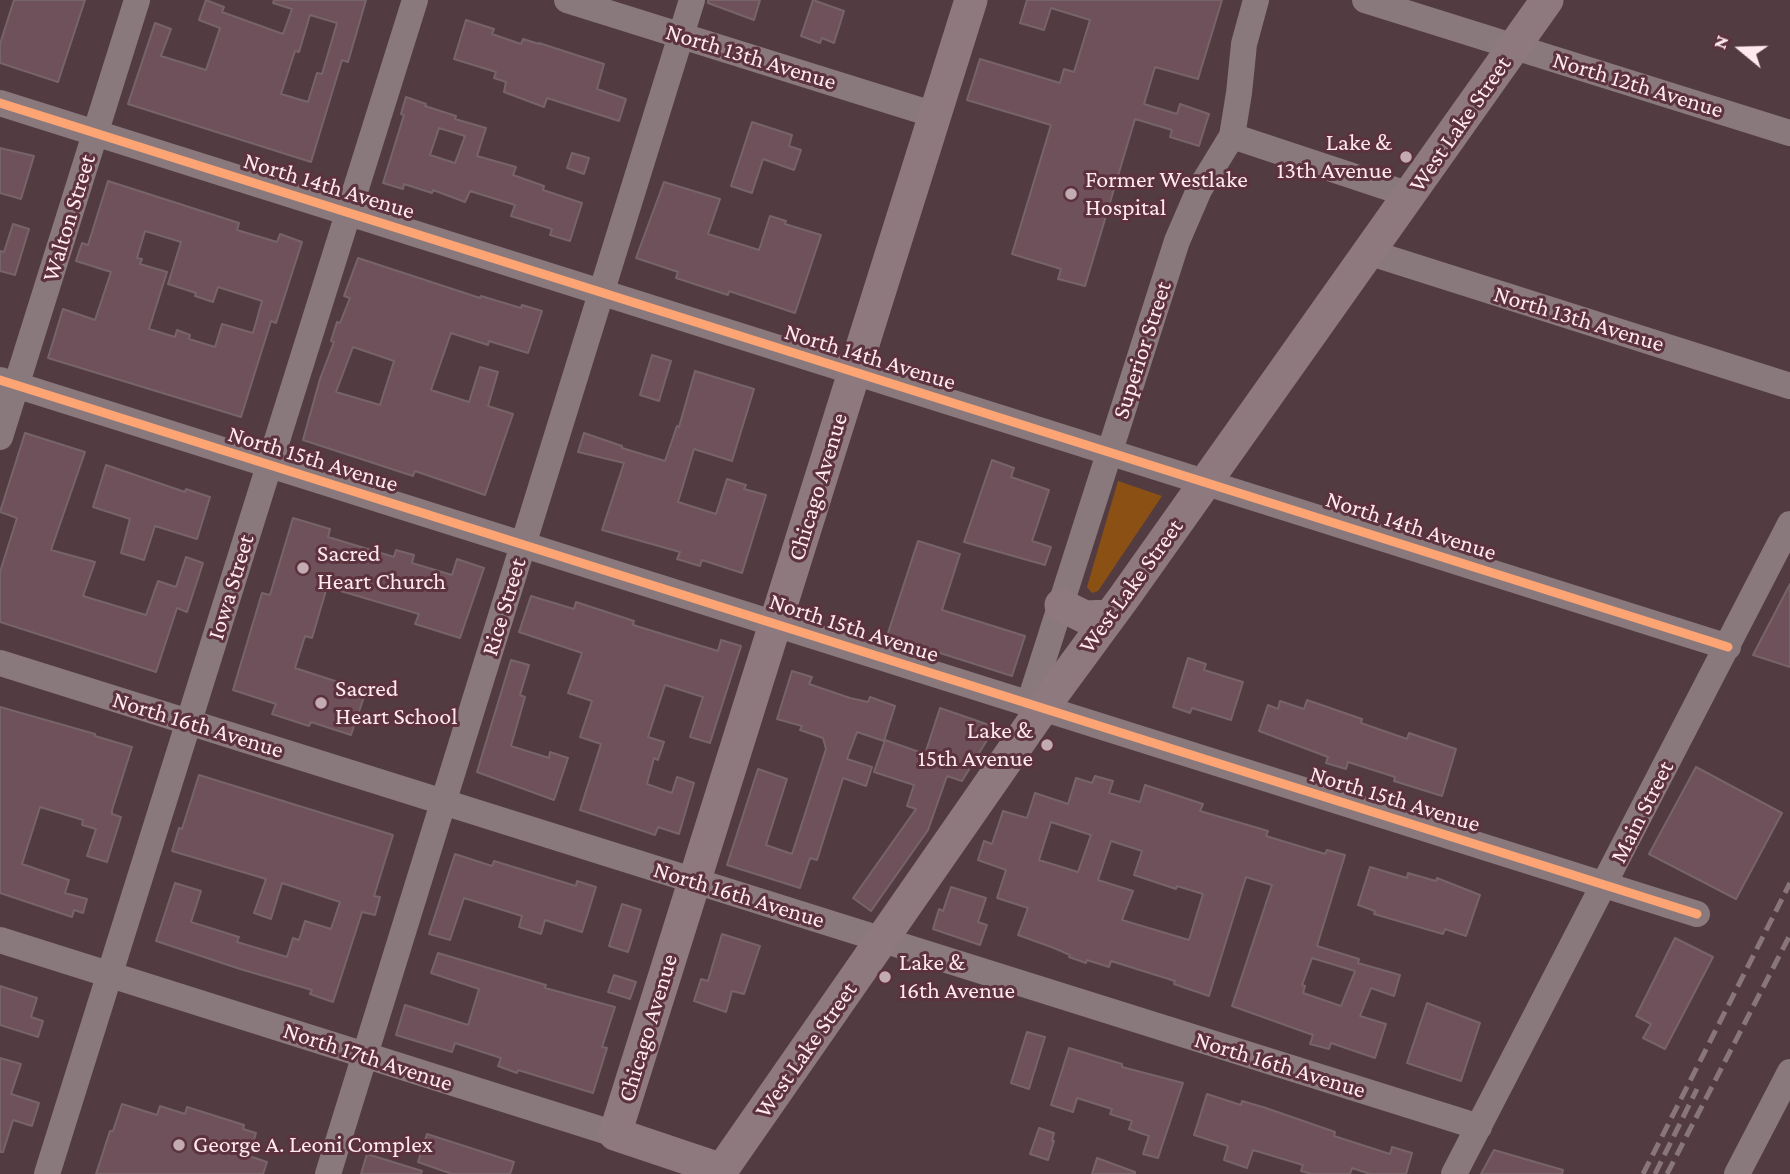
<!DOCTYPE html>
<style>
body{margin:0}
#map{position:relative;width:1790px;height:1174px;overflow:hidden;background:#523c42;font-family:"Crimson Pro",serif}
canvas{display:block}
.north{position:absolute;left:1706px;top:14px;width:70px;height:70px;-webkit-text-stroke:5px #5c323f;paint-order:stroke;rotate:289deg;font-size:19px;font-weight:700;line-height:28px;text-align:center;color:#ffe9ee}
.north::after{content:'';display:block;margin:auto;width:24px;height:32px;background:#ffe9ee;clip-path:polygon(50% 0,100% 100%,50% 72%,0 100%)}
</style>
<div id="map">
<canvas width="1790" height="1174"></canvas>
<div class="north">N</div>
</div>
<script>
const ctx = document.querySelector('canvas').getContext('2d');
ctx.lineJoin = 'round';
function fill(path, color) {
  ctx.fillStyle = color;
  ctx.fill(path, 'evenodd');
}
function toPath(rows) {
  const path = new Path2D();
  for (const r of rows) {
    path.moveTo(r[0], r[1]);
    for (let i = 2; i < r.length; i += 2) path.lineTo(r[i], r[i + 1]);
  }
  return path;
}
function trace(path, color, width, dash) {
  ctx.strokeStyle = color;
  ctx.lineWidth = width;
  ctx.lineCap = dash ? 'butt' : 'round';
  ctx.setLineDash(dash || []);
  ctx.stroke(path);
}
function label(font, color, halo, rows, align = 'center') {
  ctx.font = font + ' "Crimson Pro",serif';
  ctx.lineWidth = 6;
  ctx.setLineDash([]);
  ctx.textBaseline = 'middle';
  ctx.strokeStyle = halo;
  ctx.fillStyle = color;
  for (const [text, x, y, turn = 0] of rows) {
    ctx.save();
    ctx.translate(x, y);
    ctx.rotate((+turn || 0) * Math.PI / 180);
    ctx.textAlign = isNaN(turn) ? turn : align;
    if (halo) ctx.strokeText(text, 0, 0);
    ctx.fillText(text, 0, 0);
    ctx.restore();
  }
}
fill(toPath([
 [1118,481,1162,496,1098,591,1092,593,1087,587]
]), '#8b5114');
const building = toPath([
 [14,0,85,0,58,82,0,63,0,44,14,0],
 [206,0,224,7,222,12,283,34,292,9,273,3,274,0,366,0,348,62,342,60,311,162,128,104,155,23,171,29,161,56,206,70,220,28,199,20,206,0],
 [310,15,337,23,322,74,317,73,308,102,281,94,295,51,299,52,310,15],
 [708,0,760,0,754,20,708,3,708,0],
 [813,0,844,11,834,43,822,38,820,43,801,36,813,0],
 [1027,0,1222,0,1198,79,1155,67,1144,104,1177,114,1180,104,1209,114,1199,146,1170,137,1172,130,1135,119,1085,286,1058,279,1061,269,1012,254,1051,125,967,100,980,59,1060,83,1064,69,1074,72,1090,20,1051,8,1044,30,1020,23,1027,0],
 [466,20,494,29,492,34,521,44,523,39,539,44,539,43,604,64,597,89,626,99,619,121,547,98,544,107,504,92,506,82,494,78,496,72,454,59,466,20],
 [406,97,426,104,425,106,456,116,455,119,486,128,477,156,516,167,513,175,544,186,543,190,582,203,570,241,550,235,552,229,511,216,515,205,470,191,465,202,433,190,432,193,404,184,403,189,383,183,404,115,401,114,406,97],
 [439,128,465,136,455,163,430,155,439,128],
 [752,122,792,135,789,146,801,150,794,170,763,159,752,193,731,186,752,122],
 [0,148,34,156,21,199,0,193,0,148],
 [572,153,589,158,584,174,567,168,572,153],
 [108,181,239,223,237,230,277,242,280,234,302,242,276,323,271,321,241,417,48,358,63,309,95,320,111,272,76,261,82,243,88,245,108,181],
 [145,231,181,242,168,284,196,293,195,296,213,302,218,287,262,301,253,333,222,324,215,347,189,339,190,335,177,330,175,337,149,329,167,272,140,264,142,259,137,258,145,231],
 [664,182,720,199,708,234,759,250,770,216,786,221,785,224,821,235,795,313,729,291,728,295,676,278,678,272,636,258,664,182],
 [13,224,29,229,15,275,0,271,0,251,4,252,13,224],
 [358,258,480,298,481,296,521,308,522,305,542,311,528,353,489,341,488,345,451,333,431,390,469,402,480,367,498,372,488,406,513,414,485,495,415,471,413,476,303,440,320,379,334,342,331,341,337,322,340,323,350,298,344,296,358,258],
 [353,347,394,361,380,405,336,392,353,347],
 [652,355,671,361,659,401,640,395,652,355],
 [695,371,754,389,732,461,694,449,678,502,716,514,727,479,746,485,744,489,766,495,742,573,702,560,700,566,677,559,680,552,602,530,624,463,578,452,584,433,622,446,622,448,665,461,677,426,679,427,695,371],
 [25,433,85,452,51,550,95,562,83,596,146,615,158,581,176,587,186,557,203,563,187,612,177,608,156,672,0,622,0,572,17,518,0,512,25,433],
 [992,460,1014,468,1011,477,1049,490,1032,541,1051,547,1045,565,964,542,992,460],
 [106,465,185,492,186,489,210,497,197,539,155,526,144,560,121,553,130,519,93,507,106,465],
 [293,518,330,529,328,537,394,557,396,550,414,555,412,563,452,575,457,559,484,568,460,638,415,624,419,614,327,587,312,638,305,636,295,668,366,691,351,735,311,722,309,726,272,714,276,704,233,690,262,593,270,595,293,518],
 [918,541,960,554,942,610,1025,636,1012,676,887,636,918,541],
 [1790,584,1790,667,1753,655,1790,584],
 [531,596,574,609,576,602,634,621,633,625,718,651,721,640,741,646,710,743,690,737,703,697,665,685,648,737,664,742,658,760,654,758,647,784,672,793,677,777,694,783,679,834,658,827,655,835,580,810,601,744,580,737,592,701,568,693,582,653,519,632,531,596],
 [1188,658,1206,664,1204,670,1243,682,1231,720,1192,708,1190,713,1173,707,1188,658],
 [511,660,529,665,520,695,525,697,511,746,549,758,550,752,568,758,554,800,477,772,511,660],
 [792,671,812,677,809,684,850,698,868,702,870,697,895,706,884,741,857,732,847,759,872,767,866,786,843,778,817,860,810,858,800,888,727,865,758,769,787,779,766,845,792,854,826,749,823,738,800,730,802,726,777,719,792,671],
 [1307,700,1362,719,1361,723,1407,739,1409,733,1456,749,1442,796,1394,781,1395,777,1348,762,1346,769,1326,763,1328,757,1259,731,1268,705,1278,709,1280,701,1304,709,1307,700],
 [0,707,95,734,95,736,132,747,112,810,112,814,121,817,107,862,87,856,96,829,82,825,83,820,40,807,22,864,69,880,65,893,87,899,83,913,74,910,72,917,0,893,0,707],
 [940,708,995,727,962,781,947,776,928,830,871,911,853,898,916,809,907,806,914,785,874,772,885,740,925,754,940,708],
 [1696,767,1782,813,1736,899,1649,854,1696,767],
 [199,775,393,835,374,896,380,897,375,915,362,912,333,1002,310,994,312,990,240,969,156,941,175,883,201,891,191,922,239,937,237,942,287,957,293,938,299,940,305,921,331,929,340,902,282,883,271,919,254,913,266,879,172,851,179,828,182,829,199,775],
 [1095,776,1113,781,1109,793,1140,802,1145,785,1203,804,1200,811,1268,831,1266,836,1325,854,1327,850,1345,855,1317,946,1359,959,1358,963,1400,975,1394,996,1371,988,1360,1016,1386,1024,1375,1058,1331,1043,1329,1049,1310,1044,1313,1035,1232,1006,1272,885,1246,877,1209,996,1174,984,1175,981,1111,961,1109,967,1087,960,1086,963,1069,957,1070,955,1054,948,1018,935,1028,908,997,898,1006,870,978,860,984,841,992,844,1003,811,1027,818,1035,793,1068,804,1076,778,1092,783,1095,776],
 [1051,822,1091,835,1078,872,1039,860,1051,822],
 [1111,841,1142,851,1134,875,1176,889,1177,886,1203,894,1189,940,1122,920,1133,891,1098,880,1111,841],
 [1312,958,1355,971,1341,1006,1303,993,1305,986,1302,985,1312,958],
 [455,854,492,866,494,861,576,886,577,881,596,887,582,932,545,920,541,934,519,927,522,916,464,898,450,940,429,934,455,854],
 [1370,867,1407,878,1408,873,1436,881,1437,878,1480,895,1466,936,1445,929,1443,934,1405,923,1374,914,1375,911,1358,905,1370,867],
 [951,887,986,898,978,922,987,925,980,945,933,929,939,909,943,911,951,887],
 [622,904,641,910,628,952,609,946,622,904],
 [722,934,760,946,744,994,732,991,726,1012,694,1001,701,979,708,981,722,934],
 [1675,938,1713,957,1665,1049,1643,1038,1651,1024,1636,1016,1675,938],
 [438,953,546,985,545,988,615,1007,602,1047,607,1048,593,1093,518,1070,517,1073,498,1066,501,1058,455,1043,452,1052,396,1035,405,1005,468,1025,479,989,431,973,438,953],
 [614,975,636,982,630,999,608,992,614,975],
 [0,986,37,998,31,1017,43,1021,38,1037,0,1025,0,986],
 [1427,1003,1480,1023,1461,1081,1407,1063,1427,1003],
 [1027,1032,1045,1037,1029,1089,1011,1083,1027,1032],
 [1069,1048,1122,1064,1122,1067,1183,1083,1158,1158,1143,1154,1149,1136,1129,1129,1132,1121,1110,1114,1112,1109,1077,1098,1073,1112,1051,1105,1069,1048],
 [0,1058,21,1064,11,1094,39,1103,32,1126,13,1120,3,1152,0,1152,0,1058],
 [1207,1094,1241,1105,1242,1101,1266,1108,1335,1132,1334,1136,1390,1154,1392,1147,1412,1153,1406,1174,1370,1174,1352,1168,1350,1174,1312,1174,1301,1171,1303,1165,1253,1150,1247,1168,1224,1160,1228,1146,1194,1135,1207,1094],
 [122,1104,157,1115,160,1106,185,1114,187,1107,244,1125,243,1129,256,1133,249,1156,267,1162,263,1174,96,1174,110,1131,113,1131,122,1104],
 [1039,1128,1054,1133,1052,1141,1054,1141,1048,1160,1030,1154,1039,1128],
 [427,1134,514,1162,510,1174,452,1174,418,1162,427,1134],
 [1494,1150,1563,1170,1562,1174,1481,1174,1494,1150],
 [367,1154,422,1171,421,1174,361,1174,367,1154],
 [1097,1158,1135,1172,1135,1174,1092,1174,1097,1158]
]);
fill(building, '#6f515b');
trace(building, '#776469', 2);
trace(toPath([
 [567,0,935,115],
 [1365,0,1790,133],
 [0,103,1728,647],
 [1232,136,1410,195],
 [1368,252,1790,386],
 [0,380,1697,914],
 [0,437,137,0],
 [0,663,1479,1127],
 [1029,704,1177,241,1199,190,1232,136,1239,93,1244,44,1256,0],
 [0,940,615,1134],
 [47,1174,415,0],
 [328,1174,692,0],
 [1454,1174,1790,524],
 [1737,1174,1790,1072]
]), '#89787c', 26);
trace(toPath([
 [1061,605,1085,617,1110,616],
 [615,1134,971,0],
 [615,1134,722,1170],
 [719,1174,1042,709,1125,596,1547,0]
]), '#8e797f', 33);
trace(toPath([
 [1643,1174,1790,883],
 [1655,1174,1697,1089],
 [1667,1174,1790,935]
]), '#88767a', 5, [14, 7]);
trace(toPath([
 [0,103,1728,647],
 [0,380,1697,914]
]), '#fda474', 9);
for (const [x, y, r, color] of [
 [1406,157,7,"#c2acb2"],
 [1071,194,7,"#c2acb2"],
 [303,568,7,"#c2acb2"],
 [321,703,7,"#c2acb2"],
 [1047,745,7,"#c2acb2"],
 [885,977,7,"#c2acb2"],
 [179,1145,7,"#c2acb2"]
]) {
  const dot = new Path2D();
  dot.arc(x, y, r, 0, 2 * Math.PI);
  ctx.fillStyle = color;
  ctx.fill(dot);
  trace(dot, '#5c323f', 2.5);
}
label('24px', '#ffe9ee', '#5c323f', [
 ["North 13th Avenue",751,57,17],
 ["North 12th Avenue",1638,85,17],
 ["West Lake Street",1460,124,-55],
 ["North 14th Avenue",329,186,17],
 ["Walton Street",69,218,-73],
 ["North 13th Avenue",1579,319,17],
 ["Superior Street",1142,350,-72],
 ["North 14th Avenue",870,357,17],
 ["North 15th Avenue",313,459,17],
 ["Chicago Avenue",818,487,-73],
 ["North 14th Avenue",1411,526,18],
 ["West Lake Street",1131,586,-54],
 ["Iowa Street",231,587,-73],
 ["Rice Street",504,607,-73],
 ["North 15th Avenue",854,628,18],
 ["North 16th Avenue",198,725,17],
 ["North 15th Avenue",1395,799,17],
 ["Main Street",1642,812,-63],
 ["North 16th Avenue",739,895,17],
 ["Chicago Avenue",648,1028,-73],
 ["West Lake Street",806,1050,-55],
 ["North 17th Avenue",368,1057,18],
 ["North 16th Avenue",1280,1065,17]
]);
label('24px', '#ffe9ee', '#5c323f', [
 ["Lake &",1392,143,"right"],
 ["13th Avenue",1392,171,"right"],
 ["Former Westlake",1085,180],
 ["Hospital",1085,208],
 ["Sacred",317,554],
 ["Heart Church",317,582],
 ["Sacred",335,689],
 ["Heart School",335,717],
 ["Lake &",1033,731,"right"],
 ["15th Avenue",1033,759,"right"],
 ["Lake &",899,963],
 ["16th Avenue",899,991],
 ["George A. Leoni Complex",193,1145]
], 'left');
</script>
